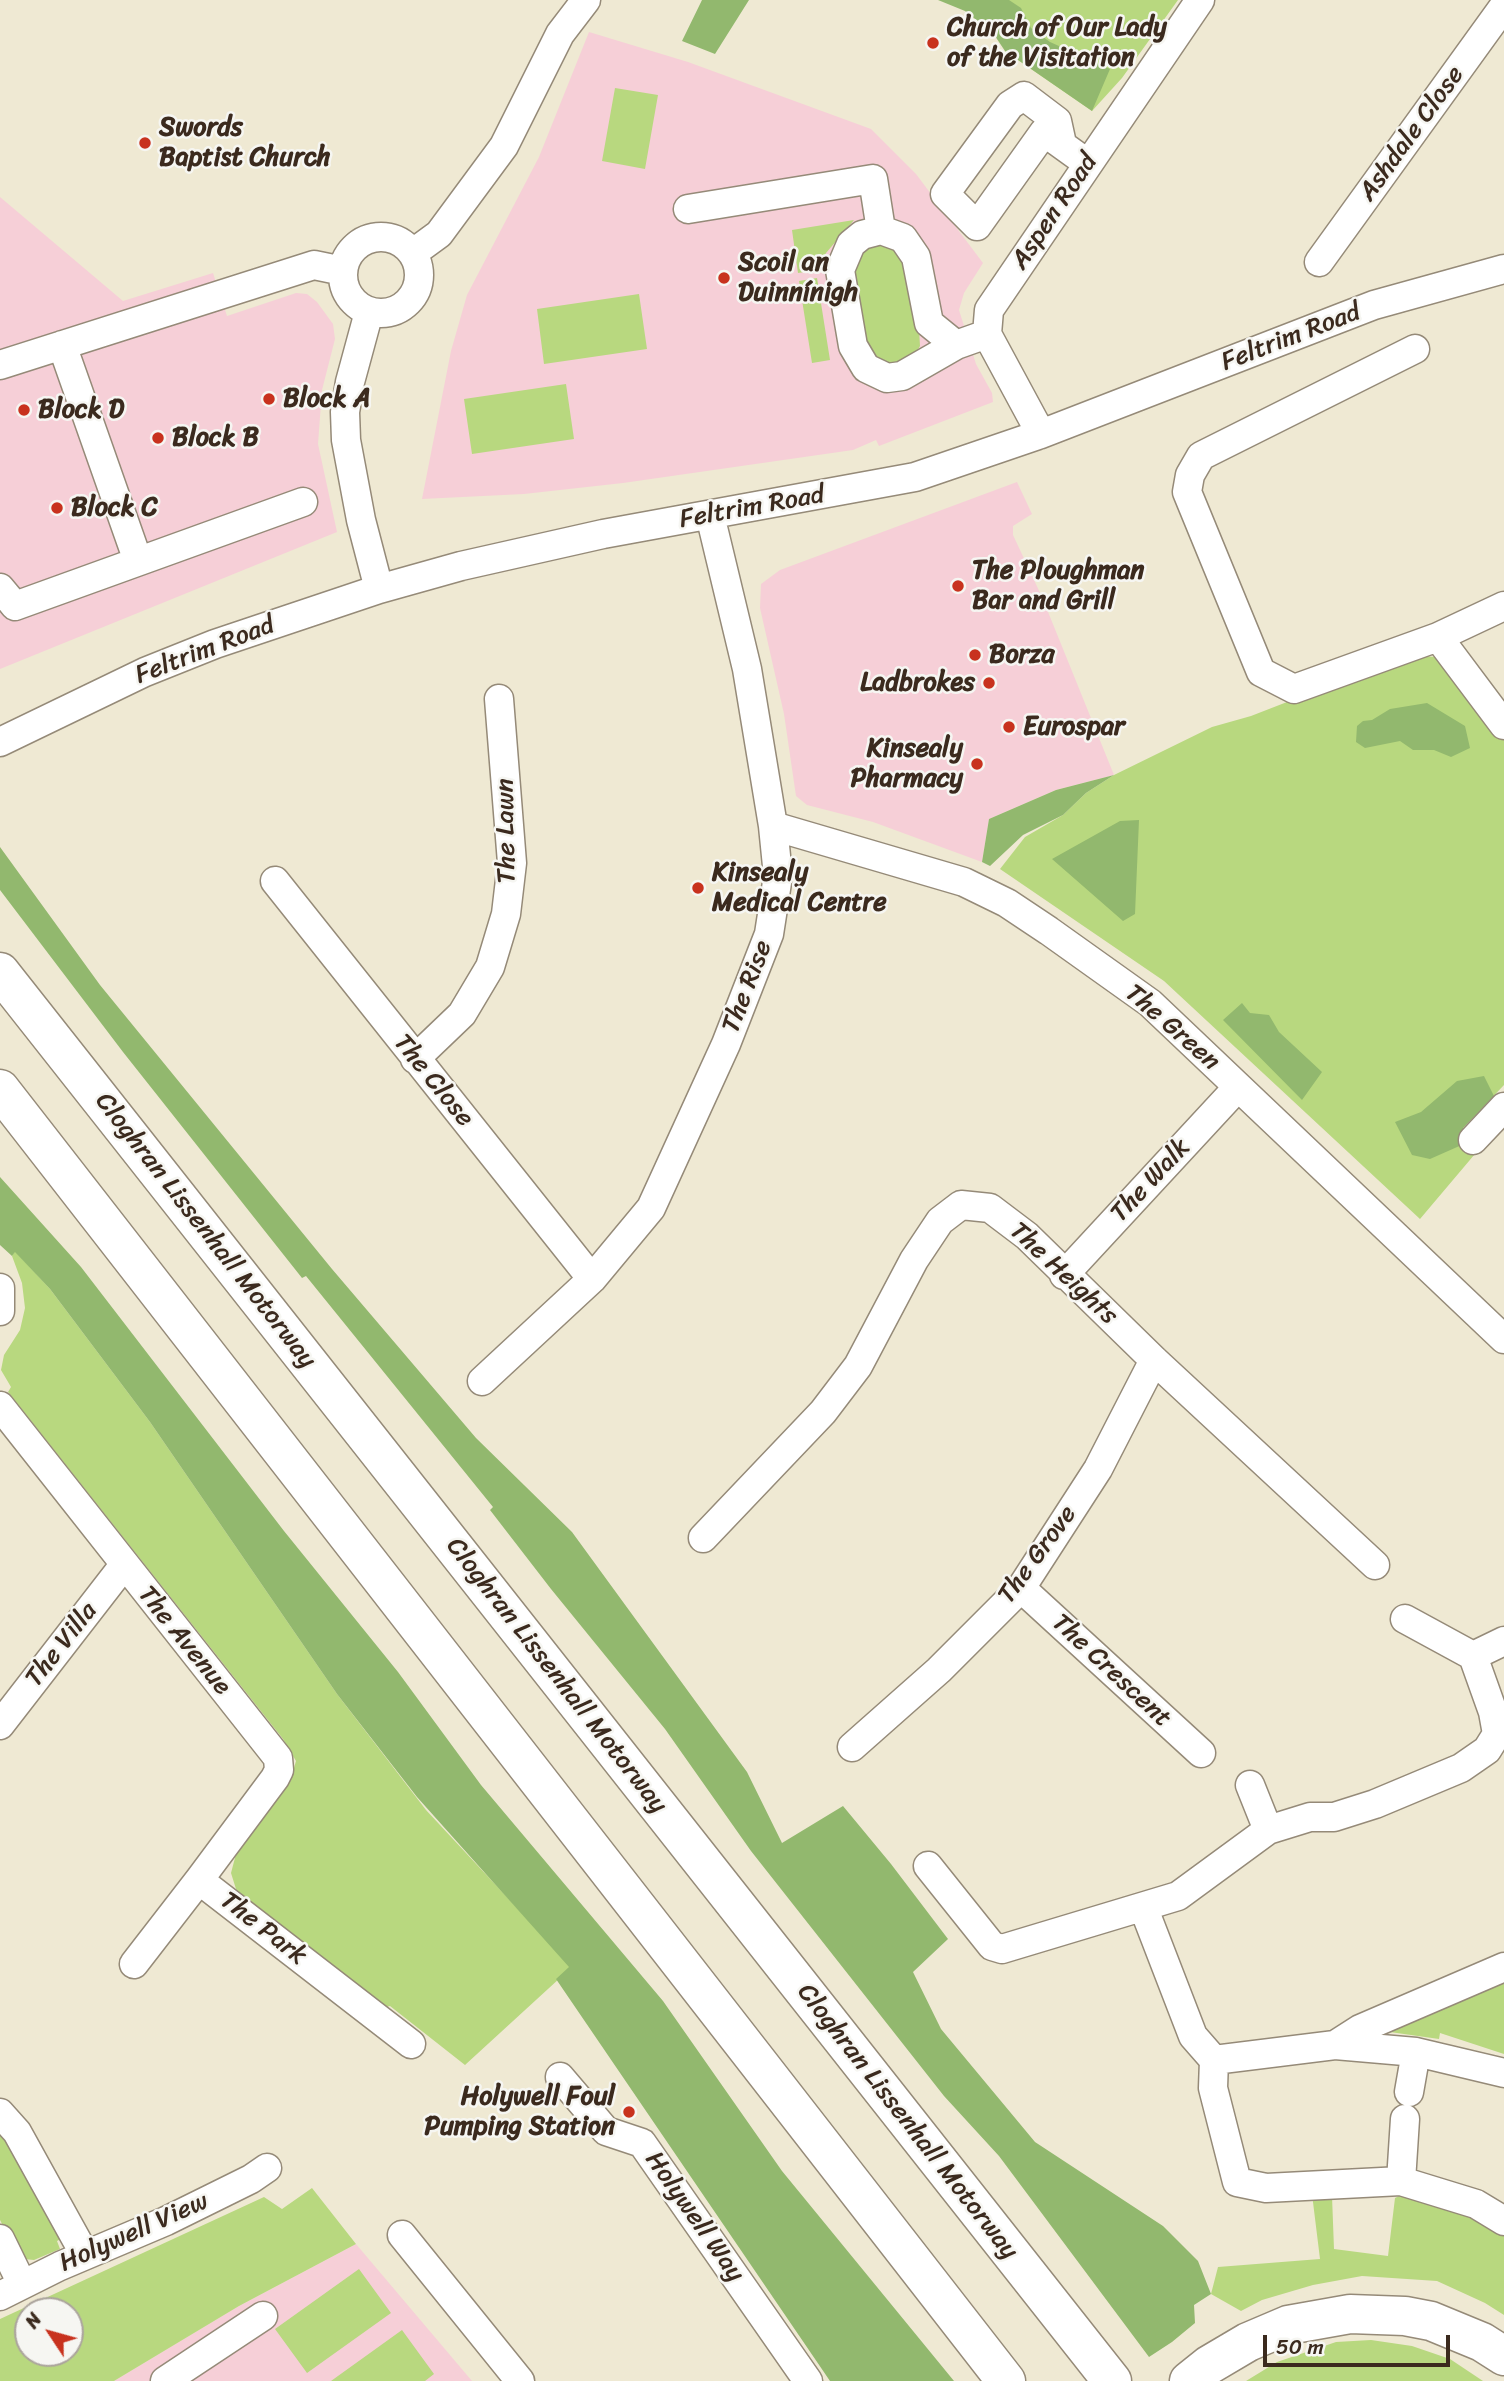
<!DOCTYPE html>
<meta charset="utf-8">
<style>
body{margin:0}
#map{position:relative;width:1504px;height:2381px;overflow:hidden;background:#efe9d3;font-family:Sriracha,sans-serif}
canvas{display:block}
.north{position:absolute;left:14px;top:2297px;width:70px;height:70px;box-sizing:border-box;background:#f6f6f2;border:2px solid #aba49d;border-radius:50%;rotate:306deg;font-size:19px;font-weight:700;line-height:28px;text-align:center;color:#3b2a1e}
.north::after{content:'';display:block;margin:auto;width:24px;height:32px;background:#c8321e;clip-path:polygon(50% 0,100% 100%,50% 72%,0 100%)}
.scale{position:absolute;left:1263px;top:2335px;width:187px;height:32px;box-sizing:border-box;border:4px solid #3b2a1e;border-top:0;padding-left:9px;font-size:21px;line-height:24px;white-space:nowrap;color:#3b2a1e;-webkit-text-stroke:5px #f6f6f2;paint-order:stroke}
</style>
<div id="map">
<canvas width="1504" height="2381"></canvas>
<div class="north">N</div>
<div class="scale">50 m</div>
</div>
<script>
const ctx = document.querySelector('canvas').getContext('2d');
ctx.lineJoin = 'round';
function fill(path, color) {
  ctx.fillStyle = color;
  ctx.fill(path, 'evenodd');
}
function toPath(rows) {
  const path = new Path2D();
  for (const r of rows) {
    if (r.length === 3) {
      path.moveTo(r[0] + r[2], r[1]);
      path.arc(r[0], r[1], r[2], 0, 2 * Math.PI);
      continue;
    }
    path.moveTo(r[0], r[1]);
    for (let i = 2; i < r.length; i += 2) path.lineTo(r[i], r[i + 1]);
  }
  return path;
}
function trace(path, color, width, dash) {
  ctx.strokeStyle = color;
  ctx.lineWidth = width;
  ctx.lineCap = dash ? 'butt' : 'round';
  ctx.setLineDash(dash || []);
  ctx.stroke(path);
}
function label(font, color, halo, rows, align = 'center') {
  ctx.font = font + ' Sriracha,sans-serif';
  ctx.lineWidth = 5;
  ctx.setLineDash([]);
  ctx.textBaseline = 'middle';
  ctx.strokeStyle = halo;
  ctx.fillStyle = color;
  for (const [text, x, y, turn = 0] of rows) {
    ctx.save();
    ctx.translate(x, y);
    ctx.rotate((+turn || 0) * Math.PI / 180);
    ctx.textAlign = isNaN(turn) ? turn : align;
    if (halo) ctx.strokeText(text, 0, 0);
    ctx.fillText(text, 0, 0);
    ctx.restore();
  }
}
fill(toPath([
 [589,32,688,62,871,129,916,174,983,263,964,293,959,310,976,364,992,393,993,402,879,446,876,440,853,450,623,483,524,494,422,499,451,351,467,295,539,157],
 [0,197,123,301,213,273,227,316,296,293,307,294,317,302,333,324,335,339,322,390,318,444,337,532,0,669],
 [1017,482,1032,514,1013,526,1013,535,1042,597,1114,775,1056,790,989,819,982,862,873,822,807,805,796,796,784,714,760,608,761,584,780,570],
 [356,2244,472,2381,114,2381,239,2306]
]), '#f6cfd7');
fill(toPath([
 [959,0,1178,0,1122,78,1092,111,1005,51,1005,27],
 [615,88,658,95,645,169,602,161],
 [854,220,826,253,817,270,798,273,792,230],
 [871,240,906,254,919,329,920,346,911,362,895,370,868,358,852,257],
 [817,278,830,360,812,363,799,281],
 [639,294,647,349,544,364,537,309],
 [566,384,574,439,472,454,464,399],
 [1408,655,1436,657,1455,672,1504,740,1504,1085,1463,1128,1480,1148,1420,1219,1164,981,1000,869,1025,837,1063,815,1086,793,1114,775,1212,727,1251,716],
 [15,1251,50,1289,150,1422,337,1694,426,1810,572,1967,465,2065,390,2006,383,2008,243,1901,236,1889,231,1873,236,1854,290,1781,296,1761,283,1739,8,1392,11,1387,1,1370,4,1355,20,1330,25,1308,22,1283,12,1256],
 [1504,1983,1504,2054,1440,2033,1439,2039,1390,2032,1388,2027,1394,2021],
 [0,2126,61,2239,57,2241,60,2249,34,2260,24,2259,15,2249,0,2220],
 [312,2188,356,2244,239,2306,114,2381,0,2381,0,2319,264,2197,282,2209],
 [28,2311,70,2311,70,2353,28,2353],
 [1312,2194,1332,2196,1334,2249,1388,2256,1395,2198,1399,2196,1444,2205,1504,2232,1504,2315,1485,2303,1437,2281,1362,2276,1313,2285,1262,2300,1241,2311,1211,2294,1218,2267,1320,2259],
 [359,2269,391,2313,307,2373,275,2329],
 [402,2330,434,2374,425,2381,331,2381],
 [1371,2340,1412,2346,1450,2359,1483,2381,1246,2381,1277,2362,1336,2342]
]), '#b8d87f');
fill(toPath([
 [702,0,749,0,715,54,682,41],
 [938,0,1009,0,1021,8,1031,28,1050,42,1110,69,1092,111,1005,51,993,33,965,11],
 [1427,703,1465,726,1470,748,1451,757,1434,750,1413,750,1400,741,1365,748,1356,742,1357,726,1363,721,1372,720,1390,709],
 [1114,775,1086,793,1063,815,1023,835,990,866,982,862,989,819,1056,790],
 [1139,820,1135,914,1123,921,1052,859,1120,821],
 [0,847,100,985,332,1269,476,1438,572,1532,747,1772,782,1843,843,1806,891,1864,948,1939,913,1972,941,2029,1035,2142,1163,2226,1198,2261,1211,2294,1194,2305,1195,2323,1172,2342,1149,2357,999,2156,944,2096,751,1851,665,1729,551,1589,490,1510,493,1507,306,1276,302,1278,123,1052,0,890],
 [1242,1003,1250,1013,1269,1015,1279,1032,1322,1072,1302,1100,1223,1020],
 [1484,1076,1494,1096,1463,1128,1473,1140,1430,1159,1412,1155,1395,1122,1421,1112,1457,1081],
 [0,1177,81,1267,284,1531,398,1672,481,1785,663,2001,782,2171,954,2381,830,2381,556,1979,569,1967,417,1797,337,1694,150,1422,50,1289,15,1252,12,1256,0,1245]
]), '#92b86e');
const minor = toPath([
 [1062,144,1057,121,1024,96,1010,105,945,194,977,226,1044,132,1087,163],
 [688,209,873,179,881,230],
 [381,275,38],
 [413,253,439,234,504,146,560,34,586,0],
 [1319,262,1504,6],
 [369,312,350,382,345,412,346,440,361,520,379,589],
 [62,345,138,561],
 [956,345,929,323,916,257,903,238,881,230,862,235,851,244,840,270,853,346,866,368,887,378,902,376,956,345,987,334],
 [1415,349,1201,456,1190,475,1187,492,1261,672,1294,689,1438,637,1504,606],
 [0,365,314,265,343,271],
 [1041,434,987,334,989,310,1200,0],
 [0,588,15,606,303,502],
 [1438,637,1504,725],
 [0,742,145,672,215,644,379,589,461,566,603,534,915,477,1041,434,1374,305,1504,269],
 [773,826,964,882,1007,903,1049,931,1150,1003,1504,1339],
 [275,881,592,1279],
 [415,1059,462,1014,490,967,506,914,512,863,499,699],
 [1473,1140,1504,1107],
 [1064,1275,1238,1087],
 [0,1288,0,1311],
 [482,1381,592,1279,651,1208,726,1044,769,934,778,876,773,826,747,669,710,515],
 [0,1406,278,1758,279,1770,275,1778,199,1880],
 [703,1538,823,1412,858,1366,914,1260,940,1221,961,1205,990,1208,1027,1236,1154,1360,1375,1565],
 [1021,1588,1201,1753],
 [1405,1619,1473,1656,1504,1641],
 [0,1725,124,1565],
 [852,1747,939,1670,1021,1588,1098,1469,1154,1360],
 [1250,1785,1268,1830],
 [928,1866,992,1946,1002,1949,1178,1896,1268,1830,1310,1817,1334,1817,1375,1804,1461,1768,1487,1750,1497,1734,1493,1712,1473,1656],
 [1144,1909,1193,2036,1214,2060,1335,2045,1416,2052,1504,2073],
 [134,1964,199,1880,411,2044],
 [1335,2045,1360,2029,1504,1967],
 [1214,2060,1213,2088,1237,2182,1266,2188,1401,2181,1476,2204,1504,2221],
 [560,2077,606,2131,642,2143,808,2381],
 [1409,2092,1416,2052],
 [0,2113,17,2132,85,2255],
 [1401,2181,1405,2119],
 [402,2235,520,2381],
 [0,2239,22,2284],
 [0,2296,60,2266,166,2221,251,2179,267,2168],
 [165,2381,263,2316]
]);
const highway = toPath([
 [0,972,1112,2381],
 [0,1089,1006,2381],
 [1189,2381,1209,2365,1248,2342,1288,2325,1350,2314,1405,2316,1431,2321,1482,2342,1504,2356]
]);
trace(minor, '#958a78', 31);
trace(highway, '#958a78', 41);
trace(minor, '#fff', 28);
trace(highway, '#fff', 38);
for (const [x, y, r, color] of [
 [933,43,7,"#c8321e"],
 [145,143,7,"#c8321e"],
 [724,278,7,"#c8321e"],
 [269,399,7,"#c8321e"],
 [24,410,7,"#c8321e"],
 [158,438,7,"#c8321e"],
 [57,508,7,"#c8321e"],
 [958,586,7,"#c8321e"],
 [975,655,7,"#c8321e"],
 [989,683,7,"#c8321e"],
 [1009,727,7,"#c8321e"],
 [977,764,7,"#c8321e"],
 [698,888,7,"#c8321e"],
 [629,2112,7,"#c8321e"]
]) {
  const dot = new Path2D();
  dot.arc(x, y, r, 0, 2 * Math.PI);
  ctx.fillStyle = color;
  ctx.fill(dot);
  trace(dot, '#f6f6f2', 2.5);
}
label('bold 26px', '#3b2a1e', '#f6f6f2', [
 ["Church of Our Lady",947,28],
 ["of the Visitation",947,58],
 ["Swords",159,128],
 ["Baptist Church",159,158],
 ["Scoil an",738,263],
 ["Duinnínigh",738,293],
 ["Block A",283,399],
 ["Block D",38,410],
 ["Block B",172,438],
 ["Block C",71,508],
 ["The Ploughman",972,571],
 ["Bar and Grill",972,601],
 ["Borza",989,655],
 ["Ladbrokes",975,683,"right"],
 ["Eurospar",1023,727],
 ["Kinsealy",963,749,"right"],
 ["Pharmacy",963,779,"right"],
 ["Kinsealy",712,873],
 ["Medical Centre",712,903],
 ["Holywell Foul",615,2097,"right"],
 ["Pumping Station",615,2127,"right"]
], 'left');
label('26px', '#3b2a1e', '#f6f6f2', [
 ["Ashdale Close",1412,134,-54],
 ["Aspen Road",1055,212,-56],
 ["Feltrim Road",1291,338,-21],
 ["Feltrim Road",752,508,-10],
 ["Feltrim Road",205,651,-21],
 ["The Lawn",507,831,-91],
 ["The Rise",748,987,-69],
 ["The Green",1172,1028,41],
 ["The Close",433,1081,51],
 ["The Walk",1151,1181,-47],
 ["Cloghran Lissenhall Motorway",205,1231,52],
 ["The Heights",1063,1274,43],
 ["The Grove",1038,1555,-54],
 ["The Avenue",184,1641,51],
 ["The Villa",62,1645,-52],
 ["The Crescent",1111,1671,43],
 ["Cloghran Lissenhall Motorway",556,1676,52],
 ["The Park",263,1929,38],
 ["Cloghran Lissenhall Motorway",907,2122,52],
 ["Holywell Way",694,2217,55],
 ["Holywell View",134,2233,-24]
]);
</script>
